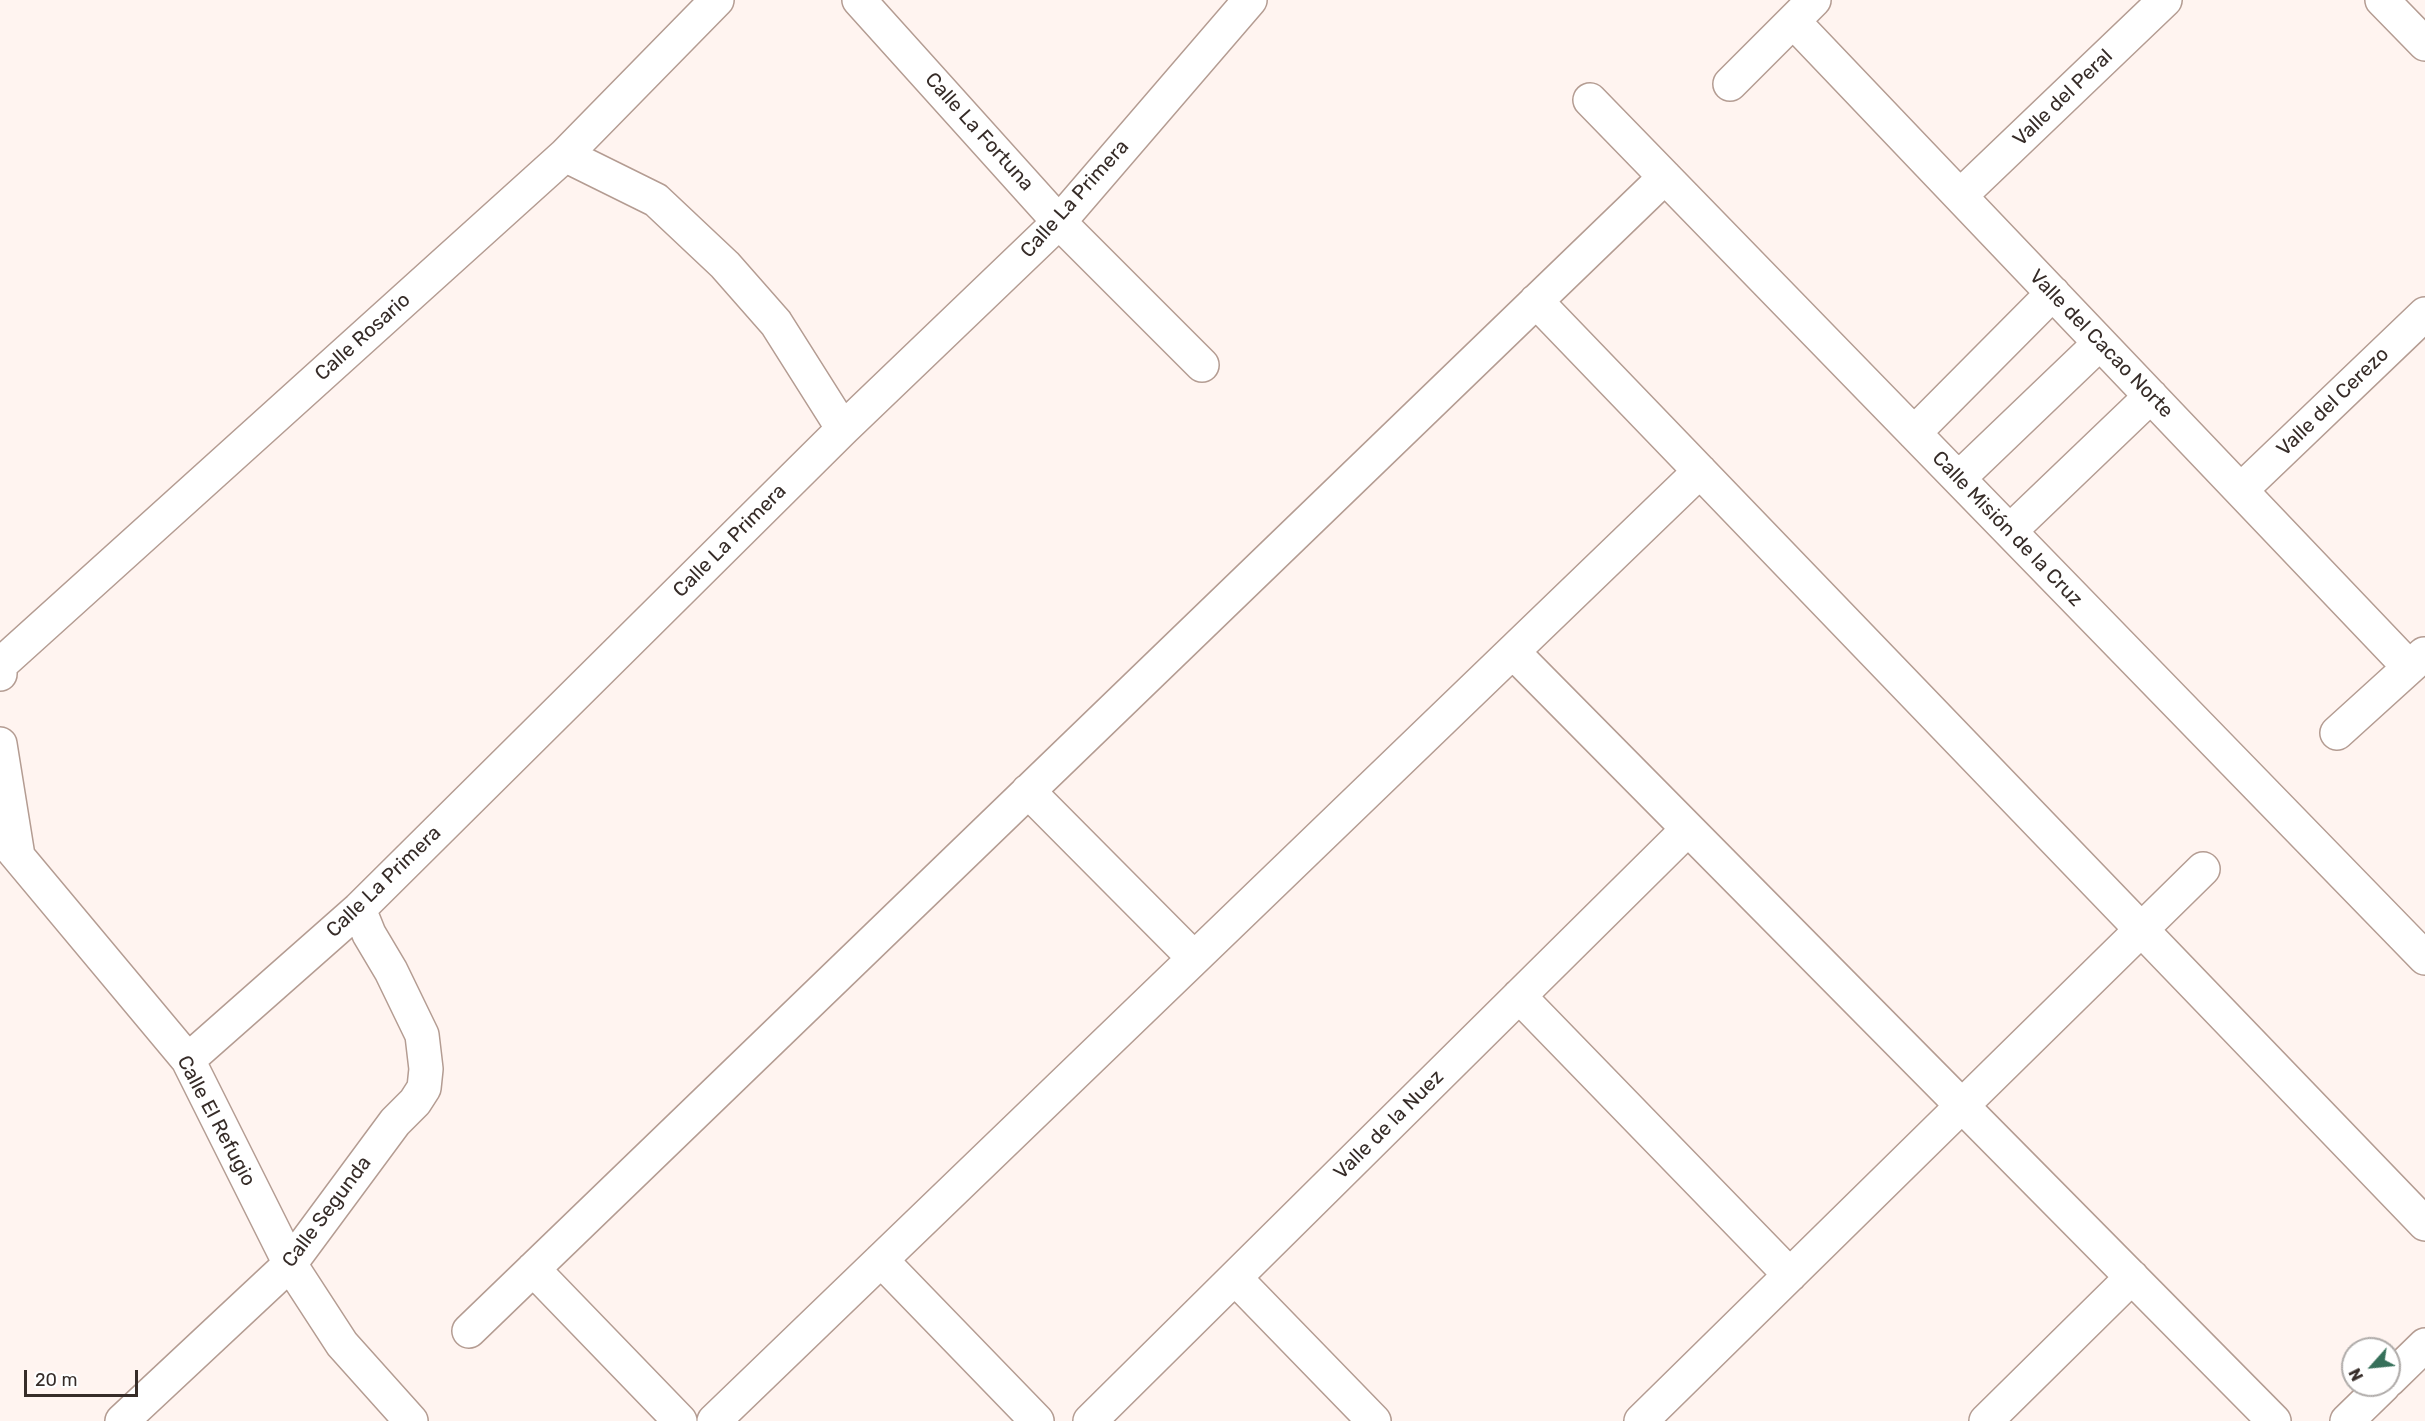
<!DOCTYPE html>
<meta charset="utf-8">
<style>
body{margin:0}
#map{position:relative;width:2425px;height:1421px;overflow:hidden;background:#fff4f0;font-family:Rubik,sans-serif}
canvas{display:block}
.north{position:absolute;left:2341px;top:1337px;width:60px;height:60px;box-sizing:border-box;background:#fff;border:2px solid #afaba9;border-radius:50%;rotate:243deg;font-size:16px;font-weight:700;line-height:24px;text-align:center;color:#362c28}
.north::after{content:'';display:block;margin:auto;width:21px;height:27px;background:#36705a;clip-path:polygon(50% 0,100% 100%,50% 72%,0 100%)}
.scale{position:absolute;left:24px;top:1370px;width:114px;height:27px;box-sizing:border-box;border:3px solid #362c28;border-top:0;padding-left:8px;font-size:18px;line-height:21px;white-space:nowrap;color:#362c28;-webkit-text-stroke:4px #fff;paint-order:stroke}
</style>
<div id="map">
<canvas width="2425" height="1421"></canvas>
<div class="north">N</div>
<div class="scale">20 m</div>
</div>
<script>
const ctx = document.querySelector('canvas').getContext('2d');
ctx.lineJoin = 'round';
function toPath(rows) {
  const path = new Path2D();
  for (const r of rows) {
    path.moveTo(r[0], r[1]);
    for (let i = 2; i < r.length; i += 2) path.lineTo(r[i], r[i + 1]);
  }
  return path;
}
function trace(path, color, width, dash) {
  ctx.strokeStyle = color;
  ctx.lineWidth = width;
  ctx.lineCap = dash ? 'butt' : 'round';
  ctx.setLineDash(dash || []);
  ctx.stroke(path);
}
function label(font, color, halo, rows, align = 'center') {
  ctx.font = font + ' Rubik,sans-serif';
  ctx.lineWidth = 5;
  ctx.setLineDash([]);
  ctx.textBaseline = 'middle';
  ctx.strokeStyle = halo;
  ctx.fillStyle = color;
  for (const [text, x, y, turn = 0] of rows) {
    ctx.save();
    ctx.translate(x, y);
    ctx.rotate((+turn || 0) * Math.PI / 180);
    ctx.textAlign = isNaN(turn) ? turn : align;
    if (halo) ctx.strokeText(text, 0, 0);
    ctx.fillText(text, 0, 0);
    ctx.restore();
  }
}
const minor = toPath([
 [859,0,1059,222,1202,365],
 [2382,0,2425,44],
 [1793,21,2409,667],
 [1730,84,1814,0],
 [1590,100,2425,958],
 [565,155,656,200,725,265,776,323,843,429],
 [1960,196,2165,0],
 [1536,301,2425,1224],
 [1914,433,2053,293],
 [1959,478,2100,343],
 [2241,490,2425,314],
 [2010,531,2151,396],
 [1513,652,2274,1421],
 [0,674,0,665,565,155,717,0],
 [2337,733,2424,654],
 [0,744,18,856],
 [1028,791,1194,958],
 [0,835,188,1060,290,1264,342,1344,411,1421],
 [1519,996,1790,1275],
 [188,1060,359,909,843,429,1059,222,1250,0],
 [881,1260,1037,1421],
 [533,1269,680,1421],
 [1235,1278,1374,1421],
 [469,1331,1665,177],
 [2389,1380,2425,1345],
 [122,1421,290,1264,395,1122,415,1102,424,1088,426,1069,422,1035,391,971,369,934,359,909],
 [714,1421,1700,471],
 [1090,1421,1688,829],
 [1641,1421,2203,869],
 [1986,1421,2132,1277],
 [2347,1421,2384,1385]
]);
trace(minor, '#b49c92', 36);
trace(minor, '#fff', 33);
label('20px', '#362c28', '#fff', [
 ["Valle del Peral",2063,98,-44],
 ["Calle La Fortuna",979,132,48],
 ["Calle La Primera",1075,199,-48],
 ["Calle Rosario",363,337,-42],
 ["Valle del Cacao Norte",2101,344,46],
 ["Valle del Cerezo",2333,402,-44],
 ["Calle Misión de la Cruz",2007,529,46],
 ["Calle La Primera",730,541,-45],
 ["Calle La Primera",384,882,-44],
 ["Calle El Refugio",216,1121,62],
 ["Valle de la Nuez",1389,1125,-45],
 ["Calle Segunda",327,1212,-53]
]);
</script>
